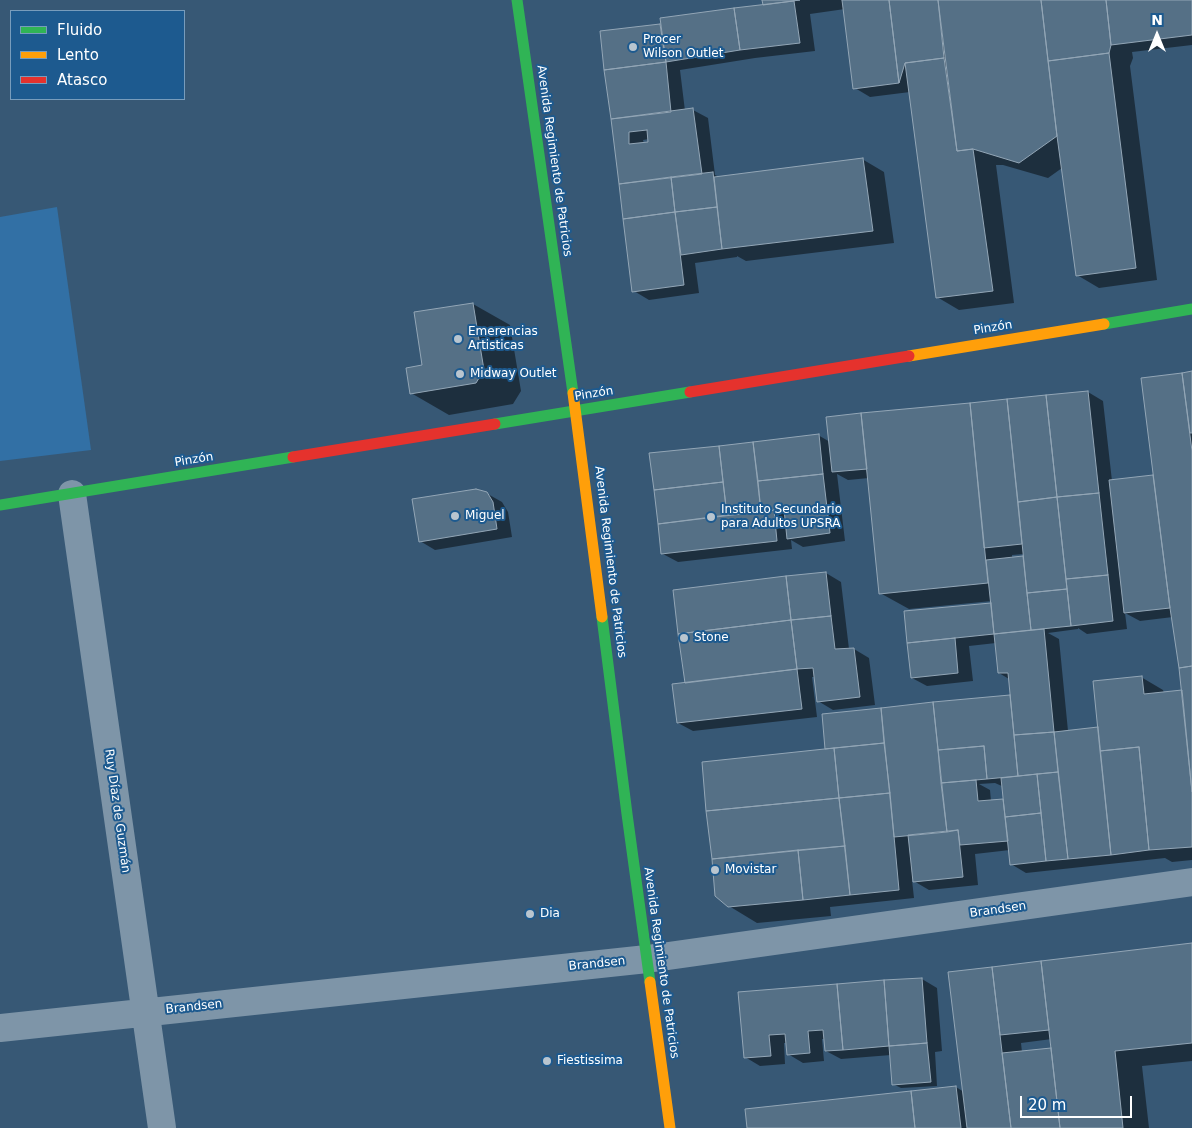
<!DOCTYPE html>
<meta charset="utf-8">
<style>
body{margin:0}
#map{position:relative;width:1192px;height:1128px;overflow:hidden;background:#375875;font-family:"DejaVu Sans",sans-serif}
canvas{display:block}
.legend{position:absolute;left:10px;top:10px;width:175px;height:90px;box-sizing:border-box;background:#1d5a8f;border:1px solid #779cbc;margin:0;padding:6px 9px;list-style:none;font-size:15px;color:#fff}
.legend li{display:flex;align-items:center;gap:10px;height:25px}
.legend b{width:25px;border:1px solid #779cbc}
.north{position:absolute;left:1132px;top:10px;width:50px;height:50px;-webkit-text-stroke:4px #1d5a8f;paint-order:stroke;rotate:0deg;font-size:14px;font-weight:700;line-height:20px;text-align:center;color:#fff}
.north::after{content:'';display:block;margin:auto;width:18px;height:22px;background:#fff;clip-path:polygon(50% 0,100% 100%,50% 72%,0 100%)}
.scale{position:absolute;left:1020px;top:1096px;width:112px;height:22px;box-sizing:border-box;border:2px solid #fff;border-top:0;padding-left:6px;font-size:15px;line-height:18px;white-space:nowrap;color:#fff;-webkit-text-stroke:4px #1d5a8f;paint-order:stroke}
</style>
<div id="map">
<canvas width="1192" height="1128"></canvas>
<ul class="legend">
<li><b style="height:6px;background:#30b455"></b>Fluido</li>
<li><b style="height:6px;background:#ff9f0a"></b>Lento</li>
<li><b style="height:6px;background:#e5322d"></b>Atasco</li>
</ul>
<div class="north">N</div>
<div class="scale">20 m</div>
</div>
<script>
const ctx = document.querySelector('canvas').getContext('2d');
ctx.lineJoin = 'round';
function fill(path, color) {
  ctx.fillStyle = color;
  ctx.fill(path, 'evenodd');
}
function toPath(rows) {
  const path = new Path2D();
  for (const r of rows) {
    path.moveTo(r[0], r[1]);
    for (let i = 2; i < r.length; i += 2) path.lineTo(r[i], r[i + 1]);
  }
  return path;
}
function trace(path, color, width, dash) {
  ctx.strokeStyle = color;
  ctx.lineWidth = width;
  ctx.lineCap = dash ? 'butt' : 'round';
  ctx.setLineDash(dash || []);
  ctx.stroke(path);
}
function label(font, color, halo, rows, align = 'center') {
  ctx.font = font + ' "DejaVu Sans",sans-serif';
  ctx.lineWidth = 4;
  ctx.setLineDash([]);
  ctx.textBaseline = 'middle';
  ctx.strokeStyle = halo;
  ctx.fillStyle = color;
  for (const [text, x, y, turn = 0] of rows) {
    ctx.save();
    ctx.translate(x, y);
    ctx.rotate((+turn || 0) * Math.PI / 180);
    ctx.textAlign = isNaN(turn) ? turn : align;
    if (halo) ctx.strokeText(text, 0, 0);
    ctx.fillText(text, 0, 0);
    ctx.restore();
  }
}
fill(toPath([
 [57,207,91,450,0,461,0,217]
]), '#3270a5');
fill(toPath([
 [764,0,1192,0,1192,45,1132,52,1133,58,1130,66,1157,280,1099,288,1077,275,1062,168,1048,178,1003,165,996,165,1014,303,959,310,937,297,910,92,870,97,855,88,845,9,810,14,815,51,755,58,680,70,685,111,693,110,708,118,715,175,719,177,862,159,884,172,894,243,746,261,737,256,737,257,695,263,699,293,649,300,634,291,601,33,662,25,767,5],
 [649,139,650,143,644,144,643,140],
 [723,205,724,208,689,212,689,210],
 [473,304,510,325,521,391,513,404,449,415,411,393,424,366],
 [1192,373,1192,860,1172,862,1165,858,1026,873,1011,864,1010,850,975,854,978,885,929,890,912,880,914,898,830,907,831,916,757,923,729,906,830,750,823,715,1011,696,1009,679,999,673,996,643,969,646,973,681,927,686,912,678,992,604,992,601,909,609,880,593,869,478,848,480,837,474,845,541,803,547,791,540,792,549,678,562,663,554,651,455,818,435,830,442,827,418,1088,392,1103,401,1112,481,1153,477,1155,478,1142,379],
 [1024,554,1024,557,1012,559,1012,555],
 [1125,613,1140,621,1173,617,1183,691,1164,693,1163,690,1141,677,1099,728,1068,731,1059,639,1048,633,1078,629,1078,628,1087,634,1127,629],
 [995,783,1004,787,1005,800,991,801,990,790,979,784],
 [486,493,502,502,508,512,512,537,435,550,420,541],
 [826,573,841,582,849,649,854,649,869,658,875,705,833,710,818,701,815,677,812,677,817,717,693,731,678,723,686,684],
 [1192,945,1192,1061,1142,1066,1149,1128,749,1128,956,1087,964,1092,949,973],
 [1052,1039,1051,1049,1022,1052,1021,1043],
 [922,979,937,988,942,1051,935,1052,937,1086,901,1088,893,1084,891,1055,841,1059,826,1051,825,1039,822,1039,824,1061,803,1063,788,1054,787,1043,784,1043,785,1064,760,1066,745,1057,740,993]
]), '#0007');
const building = toPath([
 [762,0,800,0,763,5,762,0],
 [842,0,889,0,899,83,853,89,842,0],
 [889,0,938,0,944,58,905,63,899,83,889,0],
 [938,0,1041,0,1057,136,1019,163,973,149,957,151,938,0],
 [1041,0,1106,0,1111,45,1109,53,1048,61,1041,0],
 [1106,0,1192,0,1192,35,1111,45,1106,0],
 [794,1,800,43,740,50,734,8,794,1],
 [734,8,740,50,666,62,660,18,734,8],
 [660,24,666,62,604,70,600,31,660,24],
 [1109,53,1136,268,1076,276,1057,136,1048,61,1109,53],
 [944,58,957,151,973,149,993,291,936,298,905,63,944,58],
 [666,62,671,112,611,119,604,70,666,62],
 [693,108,702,174,619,184,611,119,693,108],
 [647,130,648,142,629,144,629,132,647,130],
 [863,158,873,231,722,249,714,177,863,158],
 [713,172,717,207,675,212,671,177,713,172],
 [671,177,675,212,623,219,619,184,671,177],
 [717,207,722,249,681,255,675,212,717,207],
 [675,212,684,285,632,292,623,219,675,212],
 [473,303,484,370,476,383,410,394,406,368,422,365,414,312,473,303],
 [1192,371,1192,433,1190,433,1182,373,1192,371],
 [1182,373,1192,451,1192,666,1179,668,1170,608,1141,378,1182,373],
 [1088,391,1099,493,1057,497,1046,395,1088,391],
 [1046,395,1057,497,1018,502,1007,399,1046,395],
 [1007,399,1022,544,984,548,970,403,1007,399],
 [970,403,988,583,879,594,861,413,970,403],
 [861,413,867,469,832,472,826,417,861,413],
 [819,434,823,474,758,481,753,442,819,434],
 [753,442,761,512,727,515,719,446,753,442],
 [719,446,723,482,654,490,649,453,719,446],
 [823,474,830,533,787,539,784,509,761,512,758,481,823,474],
 [1153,475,1170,608,1124,613,1109,480,1153,475],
 [723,482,727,515,658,524,654,490,723,482],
 [476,489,487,492,493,502,497,529,419,542,412,499,476,489],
 [1099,493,1108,575,1066,579,1057,497,1099,493],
 [1057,497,1067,589,1027,593,1018,502,1057,497],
 [774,510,777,541,661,554,658,524,774,510],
 [1023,556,1031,630,994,634,986,560,1023,556],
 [826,572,831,616,791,620,786,576,826,572],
 [1108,575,1113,621,1071,626,1066,579,1108,575],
 [786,576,791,620,678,634,673,590,786,576],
 [1067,589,1071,626,1031,630,1027,593,1067,589],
 [991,603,994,634,907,643,904,611,991,603],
 [831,616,835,649,854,648,860,697,817,702,813,668,797,669,791,620,831,616],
 [791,620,797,669,685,683,678,634,791,620],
 [1044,629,1054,732,1014,735,1008,673,998,673,994,634,1044,629],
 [955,638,958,673,911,678,907,643,955,638],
 [1192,666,1192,792,1179,668,1192,666],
 [797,669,802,709,677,723,672,684,797,669],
 [1142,676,1144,694,1182,690,1192,792,1192,847,1149,850,1139,747,1100,751,1093,681,1142,676],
 [1010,695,1018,776,987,779,984,746,938,750,933,702,1010,695],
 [933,702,947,832,894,837,881,708,933,702],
 [881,708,884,743,825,749,822,714,881,708],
 [1098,727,1111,855,1068,859,1054,732,1098,727],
 [1054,732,1058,772,1018,776,1014,735,1054,732],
 [884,743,890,793,839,798,834,748,884,743],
 [984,746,987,779,941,783,938,750,984,746],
 [1139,747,1149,850,1111,855,1100,751,1139,747],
 [834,748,839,798,706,811,702,762,834,748],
 [1058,772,1068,859,1046,861,1037,774,1058,772],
 [1037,774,1041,813,1005,817,1001,778,1037,774],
 [976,780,978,801,1003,799,1008,841,960,845,958,830,947,832,941,783,976,780],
 [890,793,899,890,850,895,839,798,890,793],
 [839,798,845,846,712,859,706,811,839,798],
 [1041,813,1046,861,1010,865,1005,817,1041,813],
 [958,830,963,877,913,882,908,835,958,830],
 [845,846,850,895,803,900,798,850,845,846],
 [798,850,803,900,728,907,715,896,712,859,798,850],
 [1192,943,1192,1043,1115,1051,1123,1128,1060,1128,1041,961,1192,943],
 [1041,961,1049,1030,1000,1035,992,967,1041,961],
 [992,967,1011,1128,967,1128,948,972,992,967],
 [922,978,927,1043,889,1046,884,980,922,978],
 [884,980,889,1046,843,1050,837,984,884,980],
 [837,984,843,1050,825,1051,823,1030,808,1031,810,1053,787,1055,785,1034,769,1035,771,1056,744,1058,738,992,837,984],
 [927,1043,931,1082,892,1085,889,1046,927,1043],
 [1051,1048,1060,1128,1011,1128,1002,1053,1051,1048],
 [956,1086,961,1128,915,1128,911,1091,956,1086],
 [911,1091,915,1128,747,1128,745,1109,911,1091]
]);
fill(building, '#557086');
trace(building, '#93a6b6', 1);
trace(toPath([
 [72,494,162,1128],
 [0,1028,647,959,1192,882]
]), '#7e95a8', 28);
trace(toPath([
 [517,0,573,393],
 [1104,324,1192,309],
 [495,424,690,392],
 [0,505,293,457],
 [602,617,627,814,650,982]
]), '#30b455', 11);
trace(toPath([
 [909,356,1104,324],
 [573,393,602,617],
 [650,982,670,1128]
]), '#ff9f0a', 11);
trace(toPath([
 [690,392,909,356],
 [293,457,495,424]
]), '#e5322d', 11);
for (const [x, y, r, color] of [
 [633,47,5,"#b9c5cf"],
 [458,339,5,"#b9c5cf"],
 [460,374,5,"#b9c5cf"],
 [455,516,5,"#b9c5cf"],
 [711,517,5,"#b9c5cf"],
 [684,638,5,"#b9c5cf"],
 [715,870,5,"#b9c5cf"],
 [530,914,5,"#b9c5cf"],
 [547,1061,5,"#b9c5cf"]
]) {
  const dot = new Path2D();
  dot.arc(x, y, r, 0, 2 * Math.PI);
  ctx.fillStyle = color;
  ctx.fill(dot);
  trace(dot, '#1d5a8f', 2);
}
label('12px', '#fff', '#1d5a8f', [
 ["Procer",643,40],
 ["Wilson Outlet",643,54],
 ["Emerencias",468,332],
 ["Artisticas",468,346],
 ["Midway Outlet",470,374],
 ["Instituto Secundario",721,510],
 ["para Adultos UPSRA",721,524],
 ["Miguel",465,516],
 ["Stone",694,638],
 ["Movistar",725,870],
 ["Dia",540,914],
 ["Fiestissima",557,1061]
], 'left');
label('12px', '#fff', '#1d5a8f', [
 ["Avenida Regimiento de Patricios",554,161,82],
 ["Pinzón",993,328,-9],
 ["Pinzón",594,394,-9],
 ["Pinzón",194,460,-9],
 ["Avenida Regimiento de Patricios",610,562,83],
 ["Ruy Díaz de Guzmán",117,811,82],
 ["Brandsen",998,910,-8],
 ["Avenida Regimiento de Patricios",661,963,82],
 ["Brandsen",597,964,-6],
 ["Brandsen",194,1007,-6]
]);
</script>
